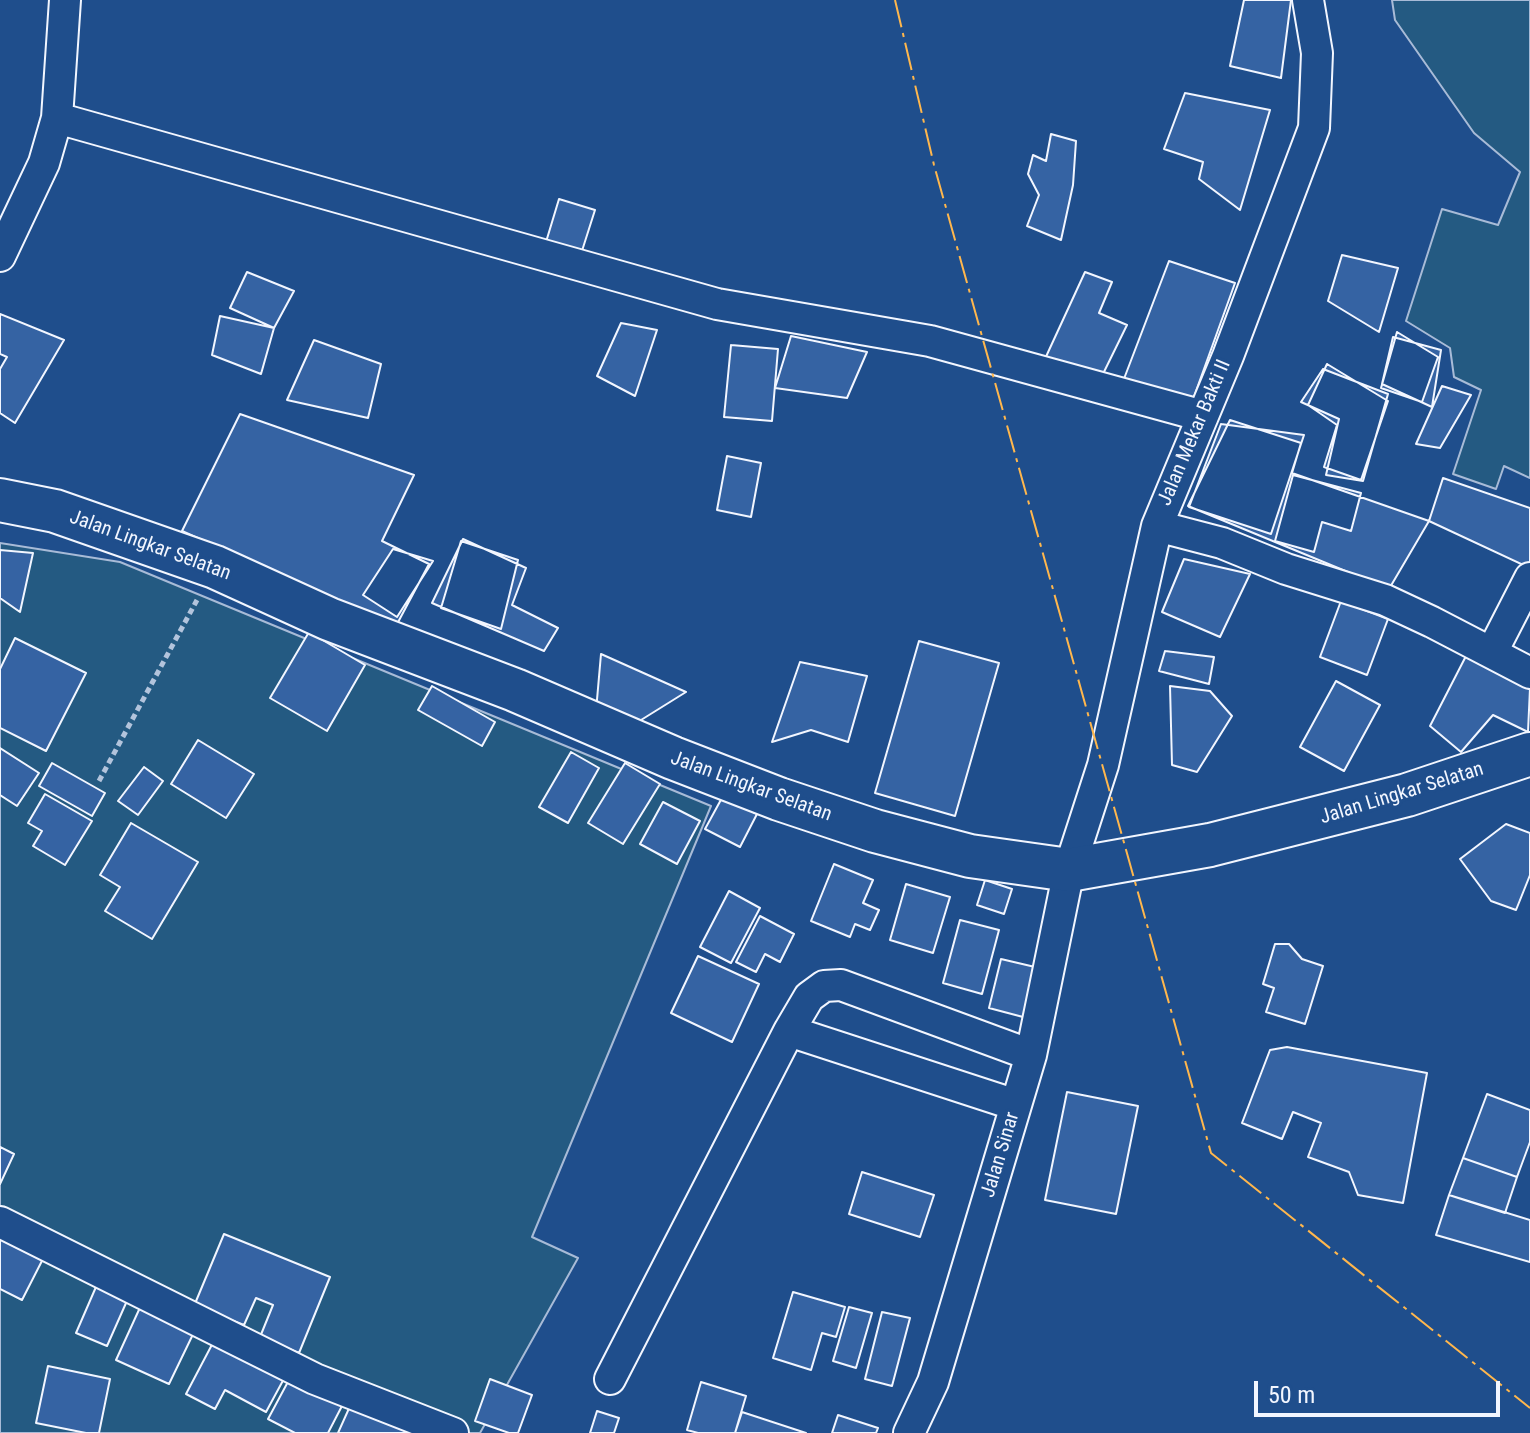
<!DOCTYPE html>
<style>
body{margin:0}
#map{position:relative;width:1530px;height:1433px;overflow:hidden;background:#1f4e8c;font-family:"Roboto Condensed",sans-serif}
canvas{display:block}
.scale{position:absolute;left:1254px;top:1381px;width:246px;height:36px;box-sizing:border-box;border:4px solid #f2f6ff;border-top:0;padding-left:10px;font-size:24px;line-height:28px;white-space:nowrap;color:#f2f6ff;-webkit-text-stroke:6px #1f4e8c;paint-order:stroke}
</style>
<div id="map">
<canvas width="1530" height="1433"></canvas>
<div class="scale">50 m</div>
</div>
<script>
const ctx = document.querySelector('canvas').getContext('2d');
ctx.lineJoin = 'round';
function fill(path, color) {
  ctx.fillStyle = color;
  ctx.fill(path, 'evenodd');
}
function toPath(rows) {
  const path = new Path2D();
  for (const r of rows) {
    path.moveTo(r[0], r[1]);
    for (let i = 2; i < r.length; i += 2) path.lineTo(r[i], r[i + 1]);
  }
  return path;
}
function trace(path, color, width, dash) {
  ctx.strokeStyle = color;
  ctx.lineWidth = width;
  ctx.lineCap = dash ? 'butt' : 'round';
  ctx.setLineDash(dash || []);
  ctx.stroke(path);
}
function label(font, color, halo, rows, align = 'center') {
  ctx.font = font + ' "Roboto Condensed",sans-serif';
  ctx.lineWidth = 6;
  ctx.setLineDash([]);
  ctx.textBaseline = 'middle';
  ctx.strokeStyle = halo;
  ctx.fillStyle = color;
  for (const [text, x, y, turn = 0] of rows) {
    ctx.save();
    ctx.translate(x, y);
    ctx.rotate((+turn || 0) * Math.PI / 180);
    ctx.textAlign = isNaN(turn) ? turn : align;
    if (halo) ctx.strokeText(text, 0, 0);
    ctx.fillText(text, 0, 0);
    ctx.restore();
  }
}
const green = toPath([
 [1392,0,1530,0,1530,478,1504,466,1496,489,1453,474,1481,390,1454,377,1450,348,1406,321,1442,209,1498,225,1520,172,1474,133,1395,20,1392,0],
 [0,543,120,562,711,806,532,1237,578,1258,480,1433,0,1433,0,543]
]);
fill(green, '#245a82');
trace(green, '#a8bbd7', 2);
const building = toPath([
 [1244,0,1291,0,1281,78,1230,66,1244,0],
 [1185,93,1270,110,1240,210,1199,179,1203,162,1164,149,1185,93],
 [1051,134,1076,141,1073,185,1061,240,1027,226,1039,195,1028,174,1033,155,1046,161,1051,134],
 [559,199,595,210,581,254,546,242,559,199],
 [1342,255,1398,268,1379,332,1328,301,1342,255],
 [1169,261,1235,283,1191,405,1122,384,1169,261],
 [247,272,294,291,274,328,230,308,247,272],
 [1085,272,1112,282,1099,313,1127,325,1100,380,1044,361,1085,272],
 [0,314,64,340,15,423,0,413,0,369,7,357,0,354,0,314],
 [220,316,274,328,261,374,212,355,220,316],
 [621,323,657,330,635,396,597,376,621,323],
 [1397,332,1438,357,1422,402,1381,388,1397,332],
 [791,336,867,352,847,398,775,388,791,336],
 [1393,337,1441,350,1432,407,1382,384,1393,337],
 [314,340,381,364,368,418,287,400,314,340],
 [731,345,778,349,772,421,724,417,731,345],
 [1327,364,1388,401,1361,480,1324,467,1337,425,1308,405,1327,364],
 [1323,369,1388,394,1363,481,1326,475,1339,419,1301,402,1323,369],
 [1442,386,1471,395,1440,448,1416,444,1442,386],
 [240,414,414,475,382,541,429,564,396,626,182,531,240,414],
 [1230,420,1301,443,1292,473,1429,521,1389,589,1188,506,1230,420],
 [1221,424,1304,435,1271,534,1189,507,1221,424],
 [727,456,761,463,751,517,717,510,727,456],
 [1293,475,1361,493,1351,531,1322,522,1314,552,1275,541,1293,475],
 [1443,478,1530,508,1530,568,1429,521,1443,478],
 [463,539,526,568,512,605,558,628,544,651,432,603,463,539],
 [461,541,518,560,501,629,441,608,461,541],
 [393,549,433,561,397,617,363,595,393,549],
 [0,550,33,553,20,612,0,598,0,550],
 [1184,559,1250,574,1220,637,1162,612,1184,559],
 [1341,601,1388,619,1367,675,1320,657,1341,601],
 [309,632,365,665,327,731,270,698,309,632],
 [15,638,86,673,46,751,0,728,0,669,15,638],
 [919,641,999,663,955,816,875,793,919,641],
 [1165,651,1214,657,1209,684,1159,671,1165,651],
 [601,654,686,692,633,725,596,711,601,654],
 [1466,656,1530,688,1528,732,1493,715,1461,752,1430,726,1466,656],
 [800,662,867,676,848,742,811,730,772,742,800,662],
 [1336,681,1380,705,1344,771,1300,747,1336,681],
 [432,686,495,722,482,746,418,710,432,686],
 [1170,686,1210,691,1232,716,1197,772,1172,765,1170,686],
 [198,740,254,774,226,818,171,784,198,740],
 [0,748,39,773,17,806,0,795,0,748],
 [571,752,599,768,568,823,539,807,571,752],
 [52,763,105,793,92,816,39,786,52,763],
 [625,763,660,784,623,844,588,823,625,763],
 [144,767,163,781,138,815,118,801,144,767],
 [45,794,92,821,65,865,33,846,42,831,28,823,45,794],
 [723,796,757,814,740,847,705,829,723,796],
 [663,802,700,821,677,864,640,844,663,802],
 [131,823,198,862,152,939,105,911,120,887,100,875,131,823],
 [1506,824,1530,833,1530,875,1516,910,1491,901,1460,859,1506,824],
 [834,864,873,880,863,903,879,910,870,930,855,924,850,937,811,921,834,864],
 [985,880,1012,889,1004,914,977,905,985,880],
 [906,884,950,897,933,953,890,940,906,884],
 [729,891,760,908,731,963,700,947,729,891],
 [760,916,794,934,780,962,765,954,756,972,736,962,760,916],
 [960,920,999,930,982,994,943,983,960,920],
 [1275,944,1289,944,1302,959,1323,966,1305,1024,1266,1012,1274,988,1263,984,1275,944],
 [698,956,759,984,732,1042,671,1013,698,956],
 [1001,959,1035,967,1023,1017,989,1008,1001,959],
 [1287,1047,1427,1073,1403,1203,1358,1195,1349,1172,1308,1157,1321,1123,1293,1112,1282,1139,1242,1123,1270,1050,1287,1047],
 [1067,1092,1138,1106,1116,1214,1045,1200,1067,1092],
 [1487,1094,1530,1110,1530,1142,1517,1177,1463,1158,1487,1094],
 [0,1147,14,1154,0,1184,0,1147],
 [1463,1158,1517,1177,1505,1213,1449,1195,1463,1158],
 [862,1172,934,1195,920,1237,849,1214,862,1172],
 [1449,1195,1530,1220,1530,1262,1436,1235,1449,1195],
 [0,1229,46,1253,22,1300,0,1289,0,1229],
 [224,1234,330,1277,299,1353,260,1337,273,1305,256,1298,244,1325,194,1306,224,1234],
 [99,1280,130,1294,107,1346,76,1333,99,1280],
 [793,1292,845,1307,836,1337,822,1333,811,1370,773,1358,793,1292],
 [143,1301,197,1326,169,1384,116,1360,143,1301],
 [849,1307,872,1313,856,1368,833,1361,849,1307],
 [882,1312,910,1318,892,1386,865,1379,882,1312],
 [216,1337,286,1375,266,1412,225,1390,215,1409,186,1394,216,1337],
 [48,1366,110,1379,99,1433,86,1433,36,1423,48,1366],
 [290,1378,343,1404,328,1433,295,1433,268,1419,290,1378],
 [490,1379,532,1395,518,1433,509,1433,475,1421,490,1379],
 [701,1382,746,1396,735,1433,698,1433,687,1430,701,1382],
 [351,1404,414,1433,338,1433,351,1404],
 [597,1411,619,1418,614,1433,590,1433,597,1411],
 [742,1412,806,1433,735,1433,742,1412],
 [838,1415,878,1428,876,1433,832,1433,838,1415]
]);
fill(building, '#3563a3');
trace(building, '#f2f6ff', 2);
const street = toPath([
 [57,118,717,304,930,341,1203,416],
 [0,256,44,163,57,118,65,0],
 [1157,526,1222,543,1286,569,1385,600,1432,622,1530,673],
 [1492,652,1530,578],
 [789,1031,809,997,824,986,841,985,1031,1055],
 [0,1222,315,1379,453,1433],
 [610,1379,789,1031,1016,1105],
 [909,1433,933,1382,1031,1055,1069,870,1103,765,1157,526,1228,356,1314,128,1317,53,1308,0]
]);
const secondary = toPath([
 [0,500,55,511,215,567,329,619,515,690,673,758,779,799,875,831,970,856,1069,870,1210,845,1407,795,1530,754]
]);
trace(street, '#f2f6ff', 34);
trace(secondary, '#f2f6ff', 46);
trace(toPath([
 [99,781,197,600]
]), '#b3c4dc', 5, [6, 4]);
trace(street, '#1f4e8c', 30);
trace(secondary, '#1f4e8c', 42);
trace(toPath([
 [895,0,934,165,1211,1153,1530,1408]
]), '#ffb74d', 2, [28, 6, 4, 6]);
label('20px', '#f2f6ff', '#1f4e8c', [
 ["Jalan Mekar Bakti II",1195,433,-67],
 ["Jalan Lingkar Selatan",150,546,20],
 ["Jalan Lingkar Selatan",751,787,20],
 ["Jalan Lingkar Selatan",1402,794,-17],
 ["Jalan Sinar",1001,1155,-73]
]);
</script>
